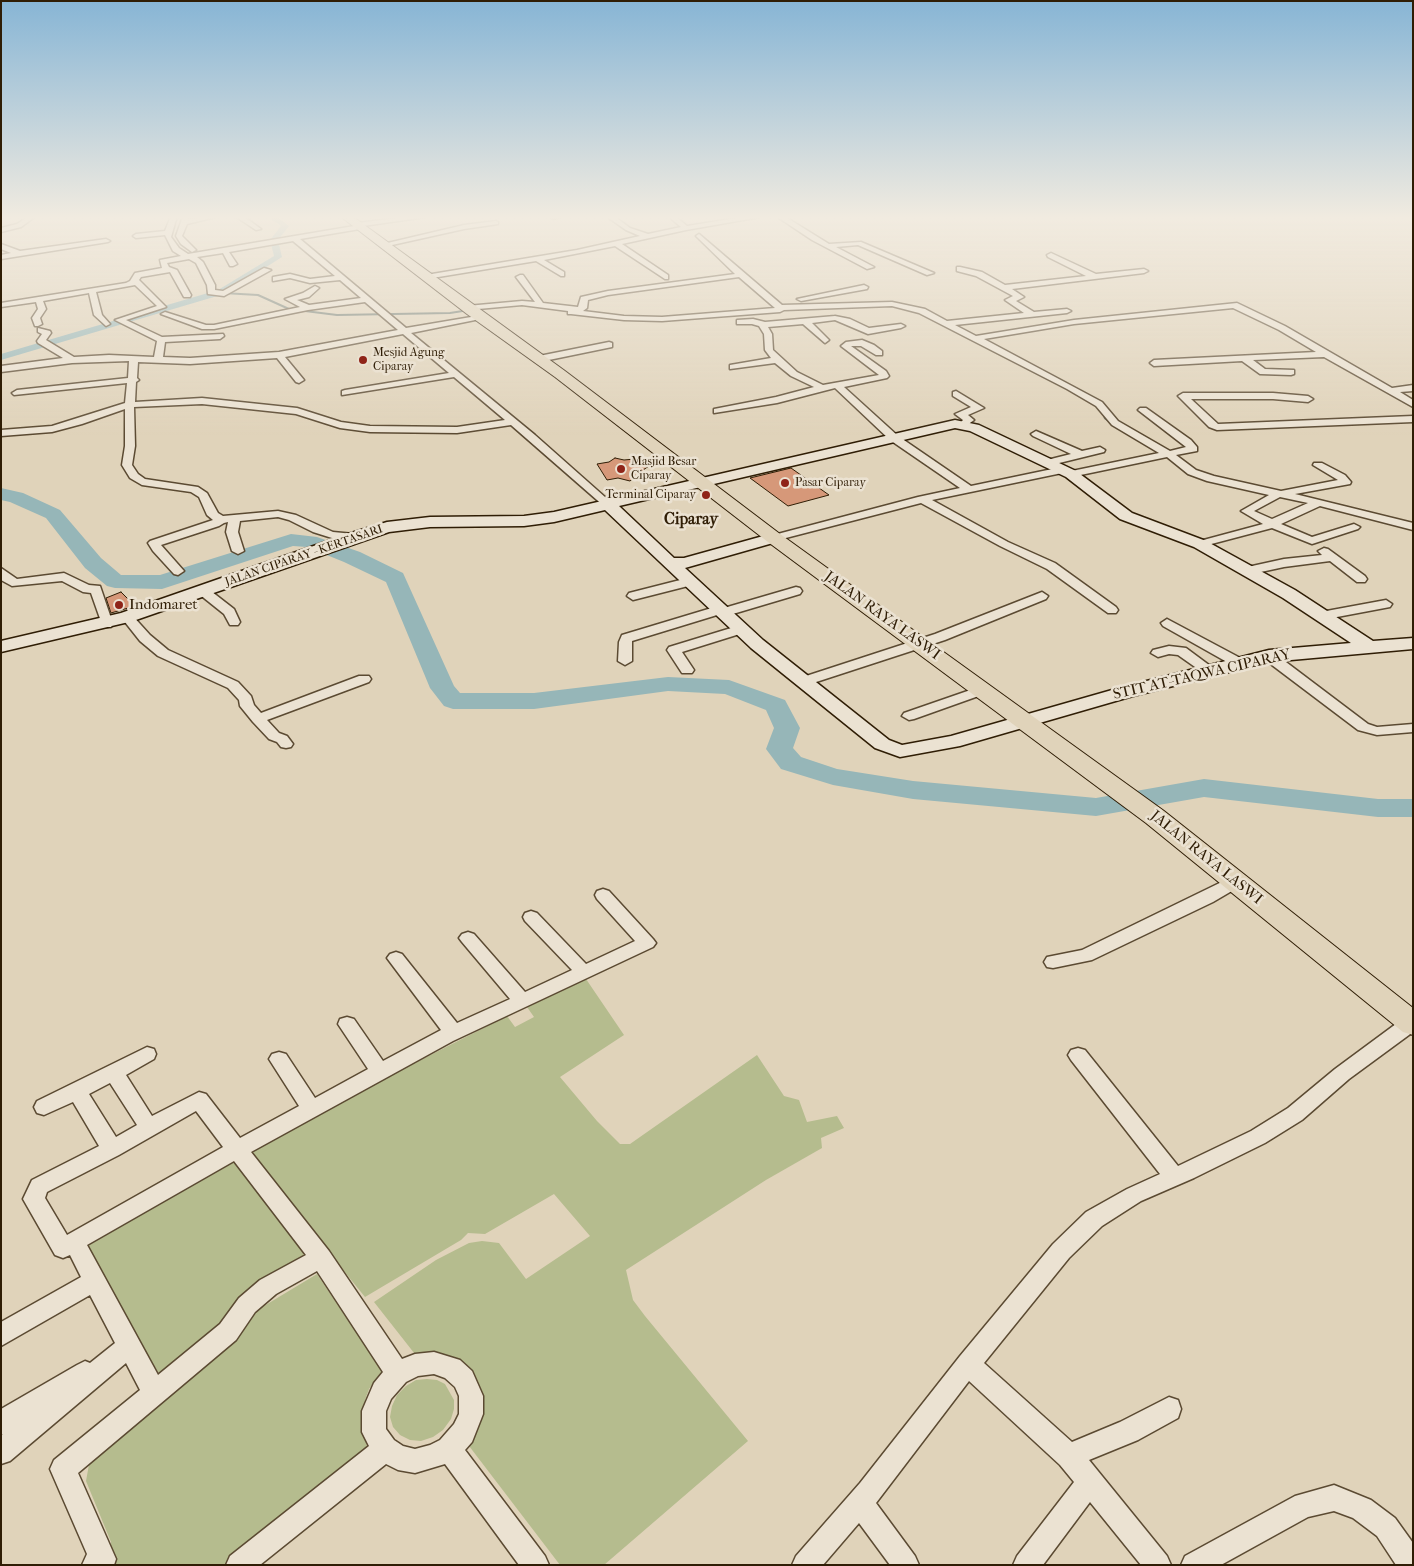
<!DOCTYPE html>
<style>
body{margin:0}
#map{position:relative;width:1414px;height:1566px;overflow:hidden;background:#e0d3ba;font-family:"IM FELL French Canon",serif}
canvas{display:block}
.frame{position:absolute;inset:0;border:2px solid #2f1d05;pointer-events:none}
</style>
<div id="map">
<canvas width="1414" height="1566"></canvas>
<div class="frame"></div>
</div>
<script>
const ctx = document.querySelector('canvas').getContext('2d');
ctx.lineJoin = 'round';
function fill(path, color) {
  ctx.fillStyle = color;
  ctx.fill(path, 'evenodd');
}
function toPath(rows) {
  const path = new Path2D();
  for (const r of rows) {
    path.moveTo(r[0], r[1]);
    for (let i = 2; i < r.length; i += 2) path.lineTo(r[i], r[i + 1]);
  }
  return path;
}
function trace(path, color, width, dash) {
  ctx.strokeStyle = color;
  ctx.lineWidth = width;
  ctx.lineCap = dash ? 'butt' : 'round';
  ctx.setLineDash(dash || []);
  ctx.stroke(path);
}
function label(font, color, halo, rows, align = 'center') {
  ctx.font = font + ' "IM FELL French Canon",serif';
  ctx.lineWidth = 5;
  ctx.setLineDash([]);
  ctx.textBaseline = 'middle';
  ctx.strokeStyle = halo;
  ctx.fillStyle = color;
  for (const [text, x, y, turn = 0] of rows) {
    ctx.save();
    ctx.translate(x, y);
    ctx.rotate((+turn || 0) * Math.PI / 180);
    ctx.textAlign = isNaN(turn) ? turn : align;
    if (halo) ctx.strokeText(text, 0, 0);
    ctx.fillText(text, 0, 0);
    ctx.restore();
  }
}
fill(toPath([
 [586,979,624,1035,560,1077,597,1121,620,1144,630,1144,757,1055,784,1096,799,1100,807,1122,837,1116,844,1128,821,1138,822,1148,766,1180,626,1270,633,1300,645,1316,748,1441,604,1565,560,1565,466,1442,482,1398,473,1371,458,1365,418,1358,374,1302,436,1260,469,1243,482,1241,499,1243,526,1279,590,1236,554,1194,485,1234,468,1233,461,1240,365,1297,249,1154,354,1094,507,1016,515,1027,534,1017,527,1007],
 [234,1161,241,1166,306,1252,300,1260,238,1309,162,1374,158,1372,89,1257,88,1244,92,1239],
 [317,1274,382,1371,369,1389,365,1400,363,1428,368,1451,230,1565,104,1565,111,1548,111,1542,86,1481,90,1459,216,1357,259,1309],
 [427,1379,437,1380,445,1384,454,1400,454,1409,451,1419,443,1430,433,1437,421,1441,410,1440,400,1435,393,1427,390,1417,392,1406,397,1395,406,1386,416,1380]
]), '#b5bc8e');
trace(toPath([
 [223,293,258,295,289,309,337,315,450,313,469,310]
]), '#6d7970', 2);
trace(toPath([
 [1103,411,1105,418,1113,424]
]), '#6d7970', 2.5);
fill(toPath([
 [267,216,276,216,289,226,278,240,282,257,224,294,1,360,1,354,218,290,274,256,270,240,281,226,267,216]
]), '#96b6b8');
fill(toPath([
 [1,488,23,493,60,510,101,558,121,575,160,575,291,534,317,537,360,552,403,573,454,686,460,693,534,693,668,677,729,680,785,700,800,728,793,748,801,757,837,769,913,781,1096,798,1204,779,1378,799,1413,799,1413,817,1378,817,1204,797,1096,816,913,799,833,785,781,769,766,749,774,728,766,710,725,694,668,691,534,709,453,709,444,706,430,688,386,582,344,562,307,547,293,546,162,589,115,588,107,586,85,568,46,518,10,502,1,500,1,488]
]), '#96b6b8');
const building = toPath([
 [615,458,624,460,635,459,639,464,649,466,643,470,646,474,637,475,630,481,618,478,607,480,597,464,609,462,615,458],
 [791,468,829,495,788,506,750,478,791,468],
 [121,592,135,606,111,613,106,598,121,592]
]);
fill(building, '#d69879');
trace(building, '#2f1d05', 1);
const street = toPath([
 [29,216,36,216,21,227,1,232,1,228,17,224,29,216],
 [171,216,177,216,171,237,179,248,188,254,354,226,357,223,413,216,433,216,363,226,360,229,300,239,406,328,483,315,483,319,480,319,411,333,535,435,614,505,613,507,605,507,511,425,457,433,370,432,340,428,296,414,202,404,134,407,135,446,132,465,138,474,145,479,198,487,207,493,218,513,223,516,278,511,296,515,333,532,354,534,360,537,354,540,332,538,313,532,289,520,278,517,240,521,238,532,244,551,238,554,232,551,226,532,228,522,224,523,219,526,161,545,184,571,178,575,174,574,153,551,148,543,150,541,213,520,207,515,199,497,191,492,142,485,130,478,122,465,125,446,125,409,82,424,52,432,1,436,1,430,52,426,125,403,127,383,14,395,12,393,17,390,128,378,129,361,72,363,1,372,1,366,63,358,38,343,37,341,42,334,38,332,38,328,50,331,51,333,46,340,74,357,109,355,154,357,157,341,115,320,157,306,135,285,96,292,102,315,110,324,106,326,94,315,89,293,43,301,46,309,40,318,42,324,38,326,35,326,32,318,38,309,36,302,1,307,1,303,126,283,130,281,135,273,162,268,160,260,181,256,173,251,165,235,136,238,133,236,136,234,165,231,171,216],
 [293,241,335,276,310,279,290,274,273,277,273,281,290,278,310,283,340,280,361,298,309,305,297,300,309,297,319,288,315,286,303,293,285,299,300,307,214,325,206,325,165,312,161,314,202,329,214,329,308,310,365,302,398,330,279,352,190,358,163,357,165,342,220,339,224,336,223,334,162,337,126,320,166,307,139,280,141,277,170,272,184,297,190,297,191,295,177,270,169,267,167,263,189,259,196,263,207,285,208,294,224,296,271,270,264,268,223,291,215,290,215,285,203,262,197,257,223,253,230,266,233,266,237,264,229,252,293,241],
 [403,334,449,373,345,390,342,391,342,395,454,377,505,420,457,427,370,426,341,422,297,408,202,398,135,402,136,382,139,380,137,378,138,362,190,364,277,358,296,382,299,383,304,380,285,357,403,334],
 [183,216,189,216,188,219,220,216,187,224,182,236,196,250,192,252,181,244,176,236,183,216],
 [235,216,243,216,261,229,256,230,235,216],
 [550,216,565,216,553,219,550,216],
 [606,216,614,216,630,228,648,234,681,227,668,216,675,216,687,226,749,216,766,216,686,230,622,244,668,275,668,279,665,279,615,246,544,260,564,272,564,276,561,276,536,261,426,279,422,277,426,275,577,250,640,236,626,230,606,216],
 [776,216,784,216,829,244,861,242,934,273,927,275,858,245,836,247,874,267,867,269,812,240,776,216],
 [496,221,498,222,498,224,464,229,383,247,379,245,464,225,496,221],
 [699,234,782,305,892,302,925,309,947,321,1024,313,1005,300,1013,296,976,276,957,271,957,267,960,267,982,272,1005,285,1086,276,1048,257,1047,255,1051,253,1096,274,1144,269,1148,271,1144,273,1012,289,1024,297,1016,301,1034,312,1067,309,1071,311,1067,313,955,325,976,336,1074,320,1237,303,1285,326,1392,388,1413,385,1413,391,1400,392,1413,400,1413,407,1324,357,1253,360,1265,369,1294,370,1294,374,1291,375,1260,374,1242,361,1154,366,1150,363,1154,360,1316,352,1279,330,1233,308,1074,324,984,339,1102,402,1118,421,1170,451,1186,447,1138,410,1140,408,1146,408,1191,440,1197,447,1197,451,1176,455,1196,470,1214,476,1281,491,1338,480,1313,465,1314,463,1322,463,1345,475,1351,482,1350,484,1295,494,1413,523,1413,530,1320,506,1281,524,1312,537,1354,524,1360,527,1358,529,1312,544,1272,528,1200,547,1196,546,1194,544,1196,542,1263,524,1241,511,1269,495,1207,481,1188,474,1167,457,1071,477,1067,476,1066,474,1067,472,1159,453,1112,425,1096,406,1067,389,919,313,892,306,784,310,780,312,662,321,624,320,571,314,568,314,568,311,522,305,467,310,463,308,467,306,522,301,535,302,516,277,520,275,523,275,543,303,578,307,581,297,608,291,735,274,697,237,696,236,699,234],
 [739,277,775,308,662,317,624,316,583,311,587,308,588,300,608,295,739,277],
 [1280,497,1308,503,1272,519,1254,511,1280,497],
 [106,239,110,241,108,242,1,259,1,255,11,253,1,249,1,244,20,251,106,239],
 [864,285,868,287,867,289,801,301,797,299,864,285],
 [835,316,850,319,869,328,901,324,905,326,901,328,868,334,835,320,812,323,829,340,825,343,803,324,768,327,772,334,773,350,797,372,823,385,879,375,841,346,846,342,862,340,874,345,882,351,882,355,876,355,861,346,851,346,886,371,889,376,887,378,844,387,898,436,971,486,1062,467,1066,468,1067,470,1066,472,1062,473,932,500,1008,542,1055,563,1116,607,1118,610,1116,613,1108,613,1047,569,1000,546,921,503,778,540,770,540,768,538,770,536,918,497,960,488,890,440,835,388,777,403,714,413,714,409,776,397,814,387,791,376,775,363,730,369,730,365,771,358,765,350,764,334,759,326,752,324,737,324,737,320,753,319,765,322,835,316],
 [609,342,612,343,612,347,539,362,535,359,539,356,609,342],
 [956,391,984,408,968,415,974,420,963,428,958,425,963,420,955,414,971,407,953,396,953,392,956,391],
 [1183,393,1273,393,1308,396,1313,399,1308,402,1273,399,1191,399,1218,424,1413,416,1413,422,1217,430,1209,427,1178,396,1183,393],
 [1036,431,1082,451,1100,447,1105,450,1104,452,1047,466,1043,465,1042,463,1043,461,1071,454,1033,436,1031,434,1036,431],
 [1324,548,1328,549,1365,576,1367,579,1365,582,1357,582,1330,561,1284,567,1247,575,1241,571,1243,568,1284,559,1322,555,1318,551,1324,548],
 [1,568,17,579,64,573,89,585,100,586,113,624,111,627,103,627,91,593,83,592,62,581,12,586,1,580,1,568],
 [688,578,692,579,694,582,692,585,633,600,627,596,629,593,688,578],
 [203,587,207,588,234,609,240,622,238,625,230,625,224,614,199,594,197,591,199,588,203,587],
 [796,587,800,588,802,591,800,594,726,616,722,617,717,615,632,641,632,661,625,665,618,661,619,642,622,635,715,607,719,606,724,608,796,587],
 [1042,592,1048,596,1046,599,945,640,810,684,805,685,798,681,800,678,935,634,1042,592],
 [1386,600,1392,604,1390,607,1321,620,1315,616,1321,612,1386,600],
 [127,613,131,614,150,635,168,650,238,682,251,696,254,705,261,713,359,676,369,676,371,679,369,682,267,720,279,733,287,736,293,744,291,747,286,748,281,747,277,742,269,739,253,722,240,706,239,700,228,688,158,656,140,641,121,617,127,613],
 [1167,619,1244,660,1246,663,1239,667,1234,666,1163,626,1161,623,1167,619],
 [741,625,747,629,746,632,682,652,694,670,692,673,682,673,667,650,669,647,741,625],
 [1169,646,1186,648,1217,671,1210,675,1205,674,1178,655,1169,654,1158,657,1151,653,1153,650,1169,646],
 [1269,652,1274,653,1368,724,1377,727,1413,724,1413,732,1377,735,1358,730,1264,659,1262,656,1269,652],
 [982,686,989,690,987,693,914,719,909,720,902,716,904,713,982,686],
 [1236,875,1242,877,1244,881,1242,885,1213,902,1092,960,1053,968,1047,967,1044,962,1047,957,1082,950,1236,875],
 [603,889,609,891,653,939,656,943,653,947,453,1041,251,1152,329,1251,402,1359,415,1354,434,1352,460,1360,472,1371,483,1396,483,1414,472,1442,465,1450,545,1556,549,1565,519,1565,445,1464,415,1473,398,1470,386,1464,260,1565,226,1565,230,1556,369,1446,362,1432,362,1411,374,1383,383,1372,317,1271,276,1294,255,1312,236,1340,78,1473,116,1559,114,1565,82,1565,87,1554,50,1469,54,1460,140,1390,126,1363,10,1461,1,1464,1,1436,3,1434,1,1435,1,1409,77,1365,85,1361,90,1363,115,1343,90,1295,1,1346,1,1322,81,1277,70,1255,63,1258,55,1255,23,1199,32,1180,99,1146,73,1102,44,1115,37,1113,34,1107,37,1101,147,1047,154,1049,156,1054,154,1059,126,1075,152,1116,199,1092,206,1094,240,1138,299,1106,269,1059,272,1054,279,1052,286,1054,315,1098,368,1069,338,1024,340,1019,347,1017,354,1019,383,1061,441,1030,387,958,390,954,396,952,402,954,457,1023,510,999,462,942,459,938,462,934,468,932,474,934,525,992,572,970,525,921,523,917,525,913,531,911,537,913,586,964,635,941,597,899,595,895,597,891,603,889],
 [110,1083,137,1125,116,1137,89,1094,110,1083],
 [196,1111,223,1147,67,1235,45,1198,47,1192,119,1155,196,1111],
 [234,1161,306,1255,260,1280,239,1298,220,1324,158,1375,87,1245,234,1161],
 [434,1374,445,1378,455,1387,459,1396,459,1414,454,1424,440,1440,430,1445,415,1449,403,1446,394,1440,386,1429,386,1411,391,1399,406,1382,418,1376,434,1374],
 [1411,1016,1413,1017,1413,1032,1349,1079,1302,1120,1265,1143,1194,1178,1141,1201,1102,1226,1069,1258,984,1363,1072,1442,1120,1422,1169,1397,1178,1400,1181,1409,1178,1418,1138,1440,1089,1460,1167,1556,1171,1565,1141,1565,1090,1502,1043,1565,1013,1565,1017,1556,1074,1482,1060,1465,969,1381,876,1503,915,1556,919,1565,890,1565,859,1523,823,1565,792,1565,796,1556,860,1483,960,1356,1053,1244,1086,1212,1127,1189,1160,1174,1071,1060,1068,1055,1071,1050,1078,1048,1085,1050,1178,1166,1251,1131,1288,1108,1335,1069,1404,1018,1411,1016],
 [1334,1485,1371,1500,1395,1518,1413,1543,1413,1565,1396,1565,1377,1536,1353,1518,1334,1511,1308,1517,1221,1565,1181,1565,1185,1556,1295,1496,1334,1485]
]);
const secondary = toPath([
 [955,420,979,425,1076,471,1132,513,1206,541,1295,590,1373,641,1413,638,1413,649,1269,662,1133,696,960,746,900,757,875,748,751,648,605,510,554,522,524,526,430,527,389,532,133,621,1,652,1,641,121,613,348,534,387,522,430,517,524,516,554,512,955,420],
 [955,428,970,431,1066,477,1120,519,1194,547,1283,598,1351,643,1269,650,1119,688,951,736,902,745,889,740,763,640,685,568,780,541,782,538,780,535,774,533,684,558,674,558,619,506,955,428]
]);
const primary = toPath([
 [340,216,352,216,565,371,780,534,1164,811,1413,1008,1413,1035,1403,1032,1146,823,768,542,555,377,467,314,340,216]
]);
trace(street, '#5b4a32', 3);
trace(secondary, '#2f1d05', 3);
trace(primary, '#2f1d05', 2);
fill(street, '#ebe2d2');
fill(secondary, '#ebe2d2');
fill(primary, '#e0d3ba');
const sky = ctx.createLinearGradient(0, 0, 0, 435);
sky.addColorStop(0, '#87b5d5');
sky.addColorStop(0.5, '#f1ebe0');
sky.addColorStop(1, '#f1ebe000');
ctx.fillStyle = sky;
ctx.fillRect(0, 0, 1414, 435);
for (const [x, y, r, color] of [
 [363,360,5,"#8f2418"],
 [621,469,5,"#8f2418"],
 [785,483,5,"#8f2418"],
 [706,495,5,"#8f2418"],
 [119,605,5,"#8f2418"]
]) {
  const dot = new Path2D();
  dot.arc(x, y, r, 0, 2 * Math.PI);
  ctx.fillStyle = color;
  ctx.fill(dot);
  trace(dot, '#ebe2d2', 2);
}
label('12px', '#2f1d05', '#ebe2d2', [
 ["Mesjid Agung",373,353],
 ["Ciparay",373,367],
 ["Masjid Besar",631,462],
 ["Ciparay",631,476],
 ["Pasar Ciparay",795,483],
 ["Terminal Ciparay",696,495,"right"]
], 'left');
label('12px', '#2f1d05', '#ebe2d2', [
 ["JALAN CIPARAY - KERTASARI",304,556,-19]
]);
label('15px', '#2f1d05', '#ebe2d2', [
 ["Indomaret",129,605]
], 'left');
label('15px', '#2f1d05', '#ebe2d2', [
 ["JALAN RAYA LASWI",882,616,36],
 ["STIT AT-TAQWA CIPARAY",1202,675,-13],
 ["JALAN RAYA LASWI",1206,858,39]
]);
label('bold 16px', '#2f1d05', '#ebe2d2', [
 ["Ciparay",691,520]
]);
</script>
